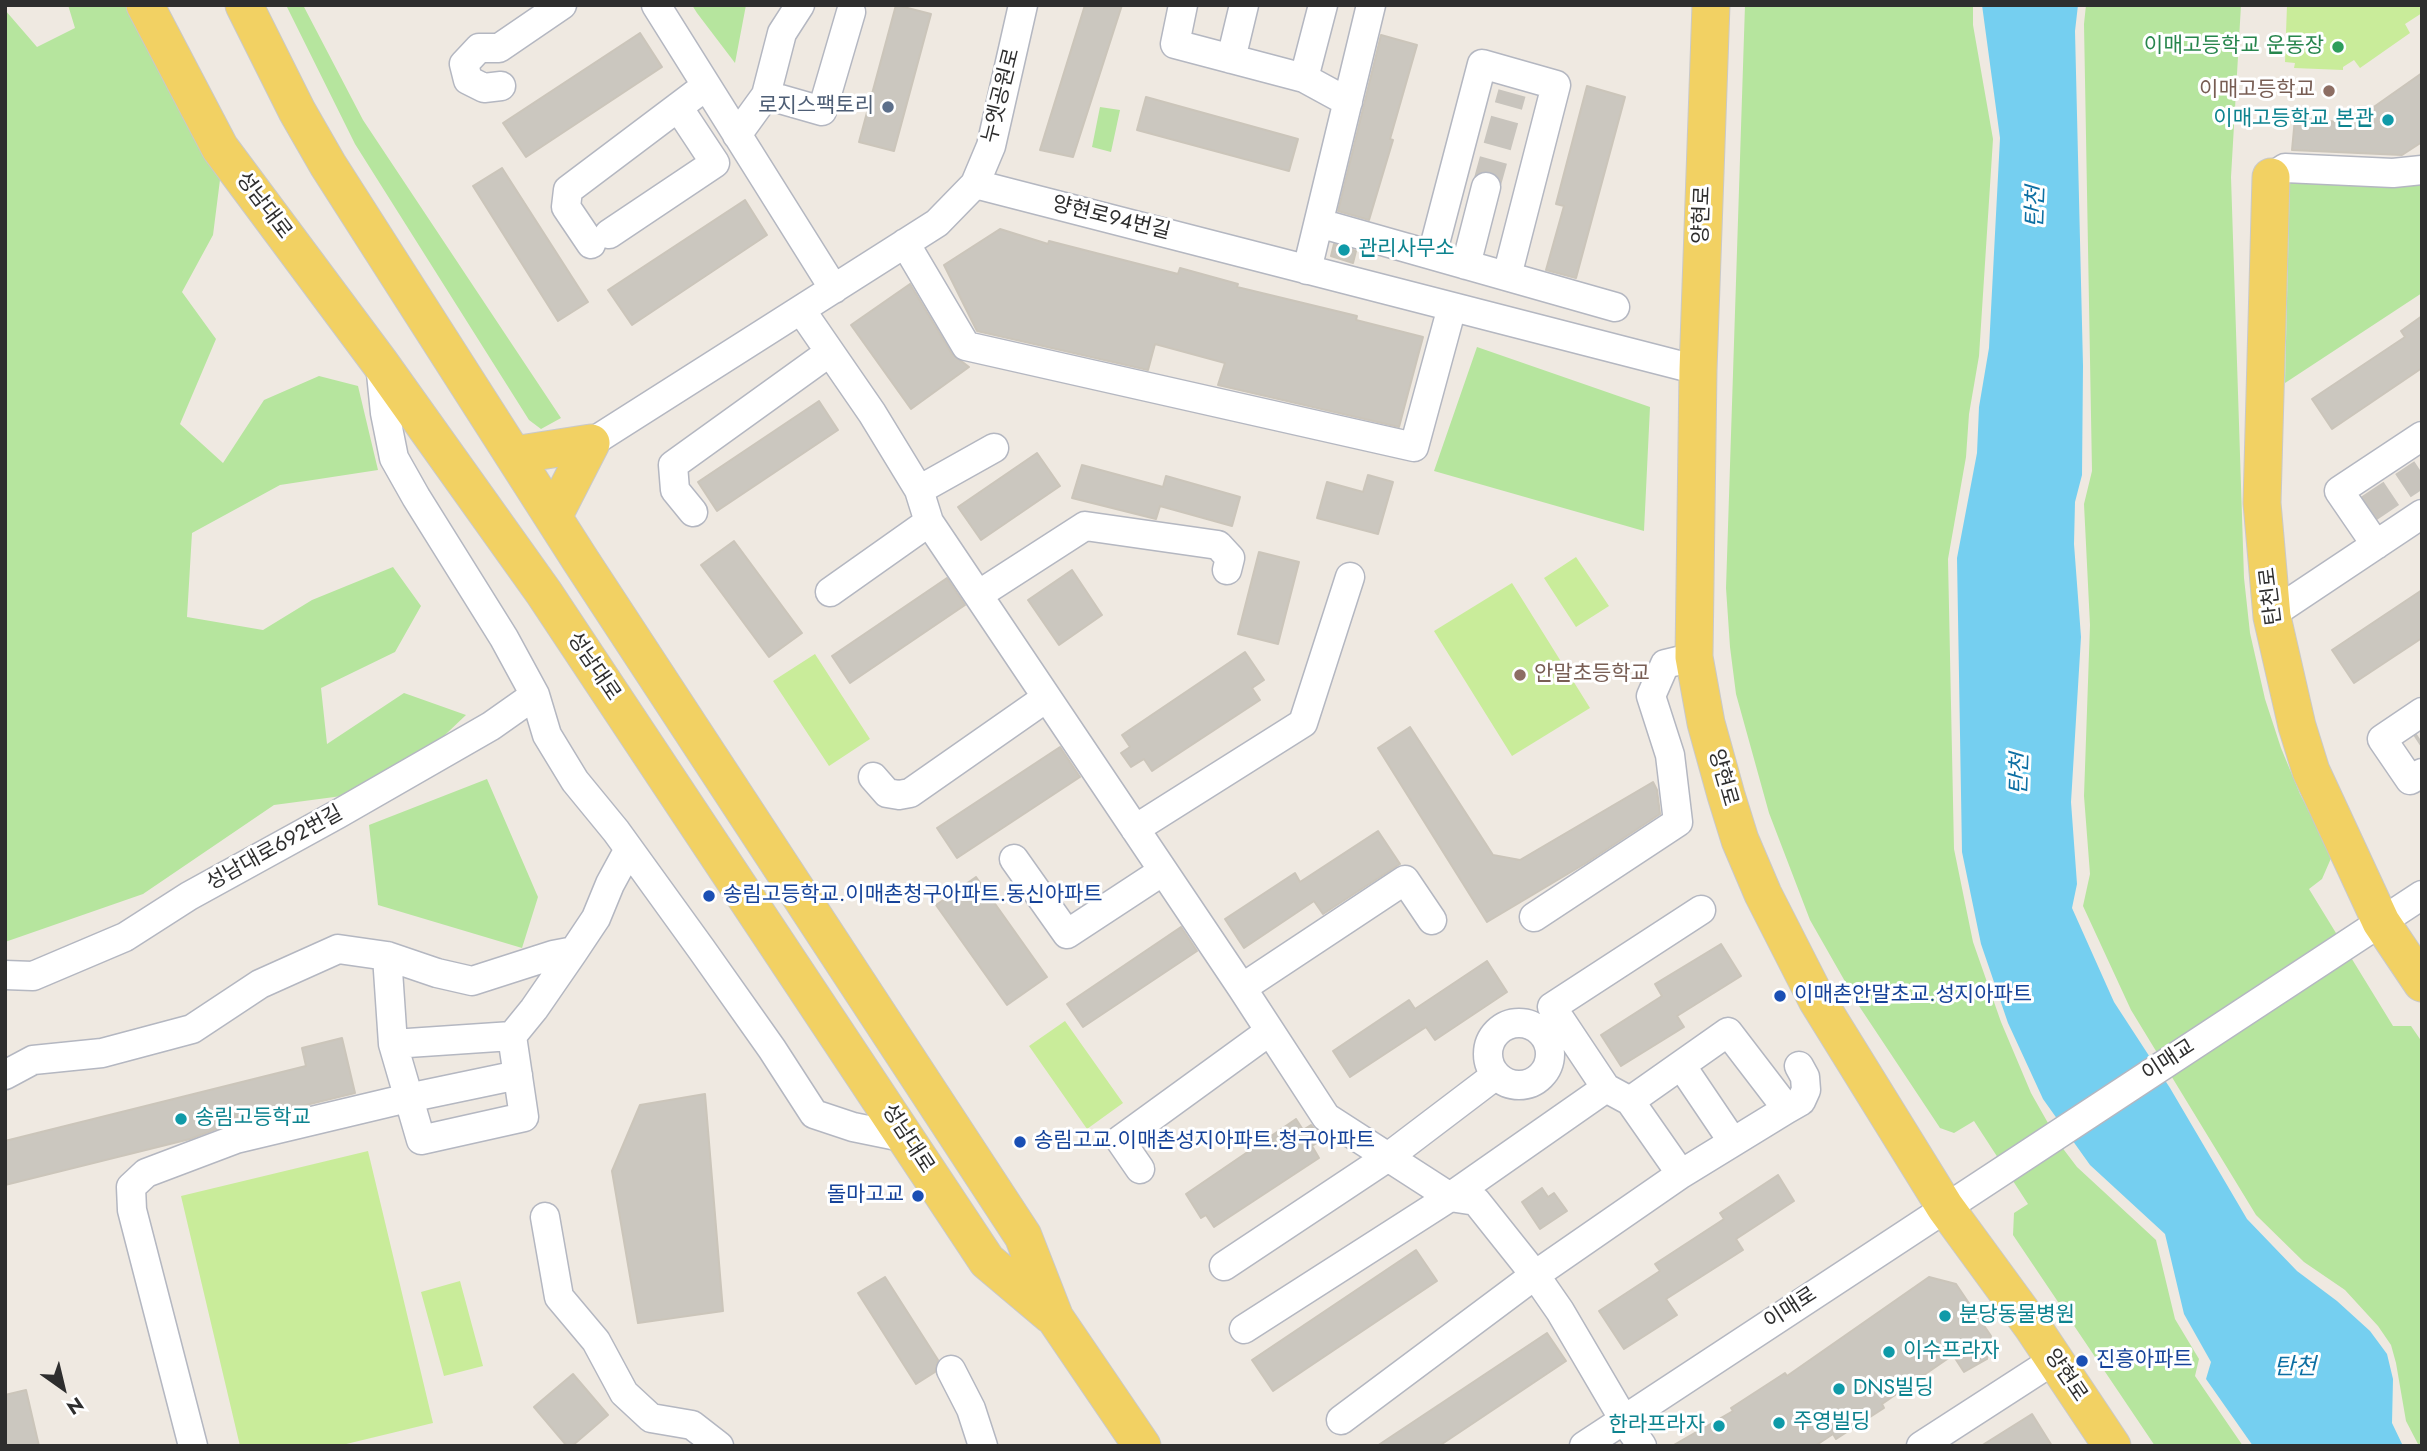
<!DOCTYPE html>
<meta charset="utf-8">
<style>
body{margin:0}
#map{position:relative;width:2427px;height:1451px;overflow:hidden;background:#efe9e1;font-family:Jost,sans-serif}
canvas{display:block}
.frame{position:absolute;inset:0;border:7px solid #2e2e2e;pointer-events:none}
.north{position:absolute;left:28px;top:1353px;width:70px;height:70px;-webkit-text-stroke:5px #fff;paint-order:stroke;rotate:146deg;font-size:19px;font-weight:700;line-height:28px;text-align:center;color:#2e2e2e}
.north::after{content:'';display:block;margin:auto;width:24px;height:32px;background:#2e2e2e;clip-path:polygon(50% 0,100% 100%,50% 72%,0 100%)}
</style>
<div id="map">
<canvas width="2427" height="1451"></canvas>
<div class="frame"></div>
<div class="north">N</div>
</div>
<script>
const ctx = document.querySelector('canvas').getContext('2d');
ctx.lineJoin = 'round';
function fill(path, color) {
  ctx.fillStyle = color;
  ctx.fill(path, 'evenodd');
}
function toPath(rows) {
  const path = new Path2D();
  for (const r of rows) {
    if (r.length === 3) {
      path.moveTo(r[0] + r[2], r[1]);
      path.arc(r[0], r[1], r[2], 0, 2 * Math.PI);
      continue;
    }
    path.moveTo(r[0], r[1]);
    for (let i = 2; i < r.length; i += 2) path.lineTo(r[i], r[i + 1]);
  }
  return path;
}
function trace(path, color, width, dash) {
  ctx.strokeStyle = color;
  ctx.lineWidth = width;
  ctx.lineCap = dash ? 'butt' : 'round';
  ctx.setLineDash(dash || []);
  ctx.stroke(path);
}
function label(font, color, halo, rows, align = 'center') {
  ctx.font = font + ' Jost,"Noto Sans KR",sans-serif';
  ctx.lineWidth = 6;
  ctx.setLineDash([]);
  ctx.textBaseline = 'middle';
  ctx.strokeStyle = halo;
  ctx.fillStyle = color;
  for (const [text, x, y, turn = 0] of rows) {
    ctx.save();
    ctx.translate(x, y);
    ctx.rotate((+turn || 0) * Math.PI / 180);
    ctx.textAlign = isNaN(turn) ? turn : align;
    if (halo) ctx.strokeText(text, 0, 0);
    ctx.fillText(text, 0, 0);
    ctx.restore();
  }
}
fill(toPath([
 [68,5,135,5,222,164,213,235,182,292,216,339,180,424,223,463,264,400,319,376,358,386,378,470,280,485,192,533,187,617,263,630,312,600,393,567,421,606,395,652,321,688,327,744,404,693,466,715,387,790,274,805,143,894,5,942,5,10,37,47,75,28],
 [286,5,303,5,363,120,561,418,541,429,529,420,355,144],
 [692,5,746,5,735,63,697,13],
 [1745,5,1973,5,1973,25,1993,139,1979,356,1969,414,1966,457,1948,559,1954,849,1973,942,2001,1022,2031,1093,2061,1146,2077,1167,2156,1240,2175,1319,2199,1359,2195,1376,2243,1446,2155,1446,2013,1235,2014,1213,2028,1204,1974,1121,1954,1133,1940,1128,1859,1006,1810,920,1769,813,1736,694,1730,647,1726,588],
 [2086,5,2241,5,2231,177,2244,578,2250,633,2265,699,2281,748,2300,794,2332,856,2322,879,2309,889,2393,1026,2411,1026,2422,1042,2422,1446,2419,1446,2406,1421,2396,1363,2391,1345,2378,1326,2345,1290,2304,1262,2256,1215,2131,1010,2083,906,2090,874,2084,796,2090,625,2084,504,2092,471,2084,24],
 [1100,107,1120,110,1111,152,1092,147],
 [2290,177,2422,178,2422,293,2285,383],
 [1477,347,1650,407,1644,531,1434,471],
 [487,779,538,897,522,948,378,905,369,825]
]), '#b6e59e');
fill(toPath([
 [2287,5,2422,5,2422,13,2405,24,2410,33,2360,68,2354,60,2343,67,2343,70,2294,68,2295,63,2285,62],
 [1576,557,1609,606,1576,627,1544,578],
 [1512,583,1590,708,1512,756,1434,631],
 [815,654,870,739,829,766,773,681],
 [1065,1021,1123,1103,1087,1129,1029,1046],
 [368,1151,433,1423,338,1446,240,1446,181,1196],
 [460,1281,483,1366,444,1376,421,1292]
]), '#c9ec9a');
fill(toPath([
 [1982,5,2078,5,2075,31,2083,366,2082,475,2075,502,2074,544,2081,637,2071,802,2077,884,2072,908,2114,1002,2170,1088,2247,1219,2297,1271,2337,1301,2370,1331,2387,1354,2393,1379,2392,1423,2403,1446,2253,1446,2206,1379,2211,1362,2184,1314,2165,1234,2090,1165,2043,1099,2008,1023,1981,944,1962,852,1957,558,1977,453,1979,407,1989,348,2000,138]
]), '#75cff0');
const building = toPath([
 [896,5,931,14,894,151,859,142,896,5],
 [1085,5,1122,5,1073,157,1040,150,1085,5],
 [640,33,662,67,526,157,503,123,640,33],
 [1381,35,1417,45,1390,139,1393,140,1369,220,1338,211,1381,35],
 [2422,73,2422,142,2402,155,2292,150,2295,118,2351,123,2422,73],
 [1587,86,1625,97,1576,278,1546,270,1564,206,1556,204,1587,86],
 [1146,97,1298,139,1289,171,1137,130,1146,97],
 [502,168,588,302,558,321,473,186,502,168],
 [745,200,767,235,632,325,608,290,745,200],
 [1000,229,1048,244,1049,241,1178,274,1180,268,1238,284,1237,287,1357,316,1356,320,1423,337,1399,427,1218,385,1225,363,1155,344,1148,370,977,331,944,265,1000,229],
 [1334,244,1356,251,1353,263,1331,256,1334,244],
 [910,284,952,354,969,367,911,409,851,325,910,284],
 [2422,316,2422,368,2332,429,2312,399,2405,337,2401,331,2422,316],
 [819,401,838,430,717,511,698,482,819,401],
 [1037,453,1060,486,981,540,958,507,1037,453],
 [1082,465,1163,487,1166,476,1240,497,1232,526,1160,506,1156,519,1072,498,1082,465],
 [1368,475,1393,482,1378,534,1317,518,1327,482,1363,492,1368,475],
 [734,541,802,633,769,657,701,565,734,541],
 [1259,552,1299,562,1278,644,1238,634,1259,552],
 [1072,570,1102,615,1059,645,1028,600,1072,570],
 [947,578,965,605,850,683,832,656,947,578],
 [2422,590,2422,638,2354,683,2332,650,2422,590],
 [1245,652,1264,680,1252,688,1260,700,1152,771,1144,759,1131,767,1121,753,1130,747,1122,735,1245,652],
 [1410,727,1493,855,1520,860,1653,782,1657,790,1660,814,1586,863,1487,922,1378,748,1410,727],
 [1060,747,1080,777,957,858,937,828,1060,747],
 [1378,831,1400,864,1323,914,1314,901,1244,948,1225,919,1295,873,1300,882,1378,831],
 [976,877,1047,977,1007,1005,936,905,976,877],
 [1181,927,1197,951,1083,1027,1067,1004,1181,927],
 [1721,944,1741,976,1677,1016,1684,1027,1621,1066,1601,1035,1662,996,1655,984,1721,944],
 [1487,961,1507,992,1435,1040,1426,1027,1350,1077,1333,1051,1409,1000,1415,1009,1487,961],
 [342,1038,355,1093,232,1123,190,1139,5,1185,5,1141,306,1066,302,1048,342,1038],
 [705,1094,723,1311,638,1323,612,1171,640,1105,705,1094],
 [1296,1119,1303,1130,1311,1125,1323,1139,1312,1146,1319,1158,1214,1227,1206,1215,1201,1218,1186,1194,1296,1119],
 [1778,1175,1794,1201,1736,1239,1743,1250,1666,1299,1677,1315,1624,1349,1599,1311,1660,1271,1655,1264,1724,1219,1720,1213,1778,1175],
 [1542,1188,1548,1197,1554,1193,1567,1211,1540,1229,1522,1202,1542,1188],
 [1416,1250,1437,1281,1273,1391,1252,1360,1416,1250],
 [885,1277,938,1360,935,1372,916,1384,858,1293,885,1277],
 [1929,1277,1956,1284,1991,1336,1987,1359,1964,1372,1953,1355,1882,1404,1884,1408,1836,1439,1833,1434,1815,1446,1672,1446,1733,1411,1731,1408,1785,1373,1787,1376,1929,1277],
 [1547,1333,1566,1361,1439,1446,1377,1446,1547,1333],
 [573,1374,608,1415,572,1446,567,1446,534,1407,573,1374],
 [26,1390,39,1446,5,1446,5,1395,26,1390],
 [2032,1414,2052,1446,1981,1446,2032,1414]
]);
fill(building, '#cbc7bf');
trace(building, '#cbc5ba', 2);
trace(toPath([
 [1486,187,1512,93],
 [2368,509,2422,473],
 [2419,744,2422,742]
]), '#c8c4bd', 28, [28, 14]);
const minor = toPath([
 [656,5,834,289],
 [1183,5,1175,44,1304,78,1348,102],
 [1231,59,1244,5],
 [1304,78,1323,5],
 [501,86,484,88,468,80,464,64,479,48,499,48,562,5],
 [766,95,782,33,800,5],
 [737,135,766,95,822,111,851,12],
 [2271,177,2285,168,2393,173,2422,170],
 [975,184,991,146,1023,5],
 [1319,223,1615,307],
 [609,234,715,163,678,107],
 [905,243,966,346,1414,447,1452,307],
 [591,244,566,207,568,190,706,86],
 [1432,255,1482,64,1556,85,1507,276],
 [1466,265,1486,187],
 [1307,270,1371,5],
 [801,310,872,413,919,490,929,522,1242,988,1326,1117,1450,1197,1476,1201,1535,1275,1560,1311,1624,1420,1642,1446],
 [380,363,385,413,394,458,416,497,504,638,535,695,547,735,575,781,616,831,702,950,772,1049,814,1114,853,1127,907,1138],
 [591,443,937,223,975,184,1698,370],
 [919,490,994,448],
 [693,512,675,490,673,465,830,352],
 [2376,545,2339,491,2422,436],
 [830,592,929,522],
 [978,595,1085,526,1218,545,1230,558,1227,570],
 [2272,617,2284,606,2422,514],
 [2422,712,2382,739,2410,780,2422,773],
 [873,777,887,793,899,795,910,793,1046,698],
 [1135,829,1303,723,1350,577],
 [1014,859,1067,934,1163,871],
 [1534,917,1678,822,1670,755,1651,696,1665,664,1694,657],
 [387,956,393,1044,421,1140,524,1117,512,1036,534,1009,574,951],
 [5,975,33,976,125,937,189,896,338,814,491,726,535,695],
 [1242,988,1405,880,1432,920],
 [1519,1054,31],
 [393,1044,512,1036],
 [1681,1065,1733,1142],
 [5,1075,33,1060,102,1053,192,1029,260,984,338,949,387,956,437,973,472,981,553,955,574,951,596,918,610,884,629,849],
 [1606,1088,1630,1101,1681,1174,1787,1109,1728,1032,1630,1101],
 [1787,1109,1801,1101,1806,1090,1805,1077,1799,1066],
 [1140,1169,1120,1140,1270,1031],
 [545,1217,559,1297,596,1341,624,1393,651,1418,692,1425,719,1446],
 [1224,1266,1388,1157,1496,1075],
 [1244,1329,1450,1197,1606,1088,1552,1007,1701,910],
 [951,1370,971,1409,983,1446],
 [1341,1420,1535,1275,1681,1174],
 [193,1446,132,1210,131,1187,146,1173,236,1139,408,1098,518,1075],
 [1584,1446,2422,895],
 [1921,1446,2054,1360]
]);
const major = toPath([
 [145,5,220,148,380,363,544,593,987,1261,1051,1315],
 [244,5,297,111,328,165,581,561,1023,1236,1055,1318,1142,1446],
 [1711,5,1698,370,1694,657,1706,723,1726,795,1740,840,1763,894,1817,1000,1945,1207,2032,1326,2112,1446],
 [2271,177,2262,503,2272,617,2297,726,2311,771,2381,922,2422,983],
 [514,455,591,443],
 [553,517,591,443]
]);
trace(minor, '#b4b7c1', 31);
trace(major, '#c9c9c9', 39);
trace(minor, '#fff', 28);
trace(major, '#f2d163', 37);
for (const [x, y, r, color] of [
 [2338,47,7,"#2e9e5b"],
 [2329,91,7,"#8d6e63"],
 [888,107,7,"#5c6f8a"],
 [2388,120,7,"#0f9aa8"],
 [1344,250,7,"#0f9aa8"],
 [1520,675,7,"#8d6e63"],
 [709,896,7,"#1a4fb4"],
 [1780,996,7,"#1a4fb4"],
 [181,1119,7,"#0f9aa8"],
 [1020,1142,7,"#1a4fb4"],
 [918,1196,7,"#1a4fb4"],
 [1945,1316,7,"#0f9aa8"],
 [1889,1352,7,"#0f9aa8"],
 [2082,1361,7,"#1a4fb4"],
 [1839,1389,7,"#0f9aa8"],
 [1779,1423,7,"#0f9aa8"],
 [1719,1426,7,"#0f9aa8"]
]) {
  const dot = new Path2D();
  dot.arc(x, y, r, 0, 2 * Math.PI);
  ctx.fillStyle = color;
  ctx.fill(dot);
  trace(dot, '#fff', 2.5);
}
label('21px', '#27864d', '#fff', [
 ["이매고등학교 운동장",2324,47]
], 'right');
label('21px', '#785e54', '#fff', [
 ["이매고등학교",2315,91],
 ["안말초등학교",1534,675,"left"]
], 'right');
label('21px', '#2e2e2e', '#fff', [
 ["누엣공원로",1002,96,-76],
 ["성남대로",263,206,53],
 ["양현로",1703,215,-88],
 ["양현로94번길",1111,219,14],
 ["탄천로",2272,596,-97],
 ["성남대로",593,667,56],
 ["양현로",1722,778,74],
 ["성남대로692번길",275,849,-29],
 ["이매교",2169,1061,-33],
 ["성남대로",907,1139,57],
 ["이매로",1791,1309,-33],
 ["양현로",2065,1376,56]
]);
label('21px', '#4e5e75', '#fff', [
 ["로지스팩토리",874,107]
], 'right');
label('21px', '#0d838f', '#fff', [
 ["이매고등학교 본관",2374,120,"right"],
 ["관리사무소",1358,250],
 ["송림고등학교",195,1119],
 ["분당동물병원",1959,1316],
 ["이수프라자",1903,1352],
 ["DNS빌딩",1853,1389],
 ["주영빌딩",1793,1423],
 ["한라프라자",1705,1426,"right"]
], 'left');
label('21px', '#164399', '#fff', [
 ["송림고등학교.이매촌청구아파트.동신아파트",723,896],
 ["이매촌안말초교.성지아파트",1794,996],
 ["송림고교.이매촌성지아파트.청구아파트",1034,1142],
 ["돌마고교",904,1196,"right"],
 ["진흥아파트",2096,1361]
], 'left');
label('italic 23px', '#0d6fa3', '#fff', [
 ["탄천",2037,207,-88],
 ["탄천",2021,774,-88],
 ["탄천",2295,1368]
]);
</script>
